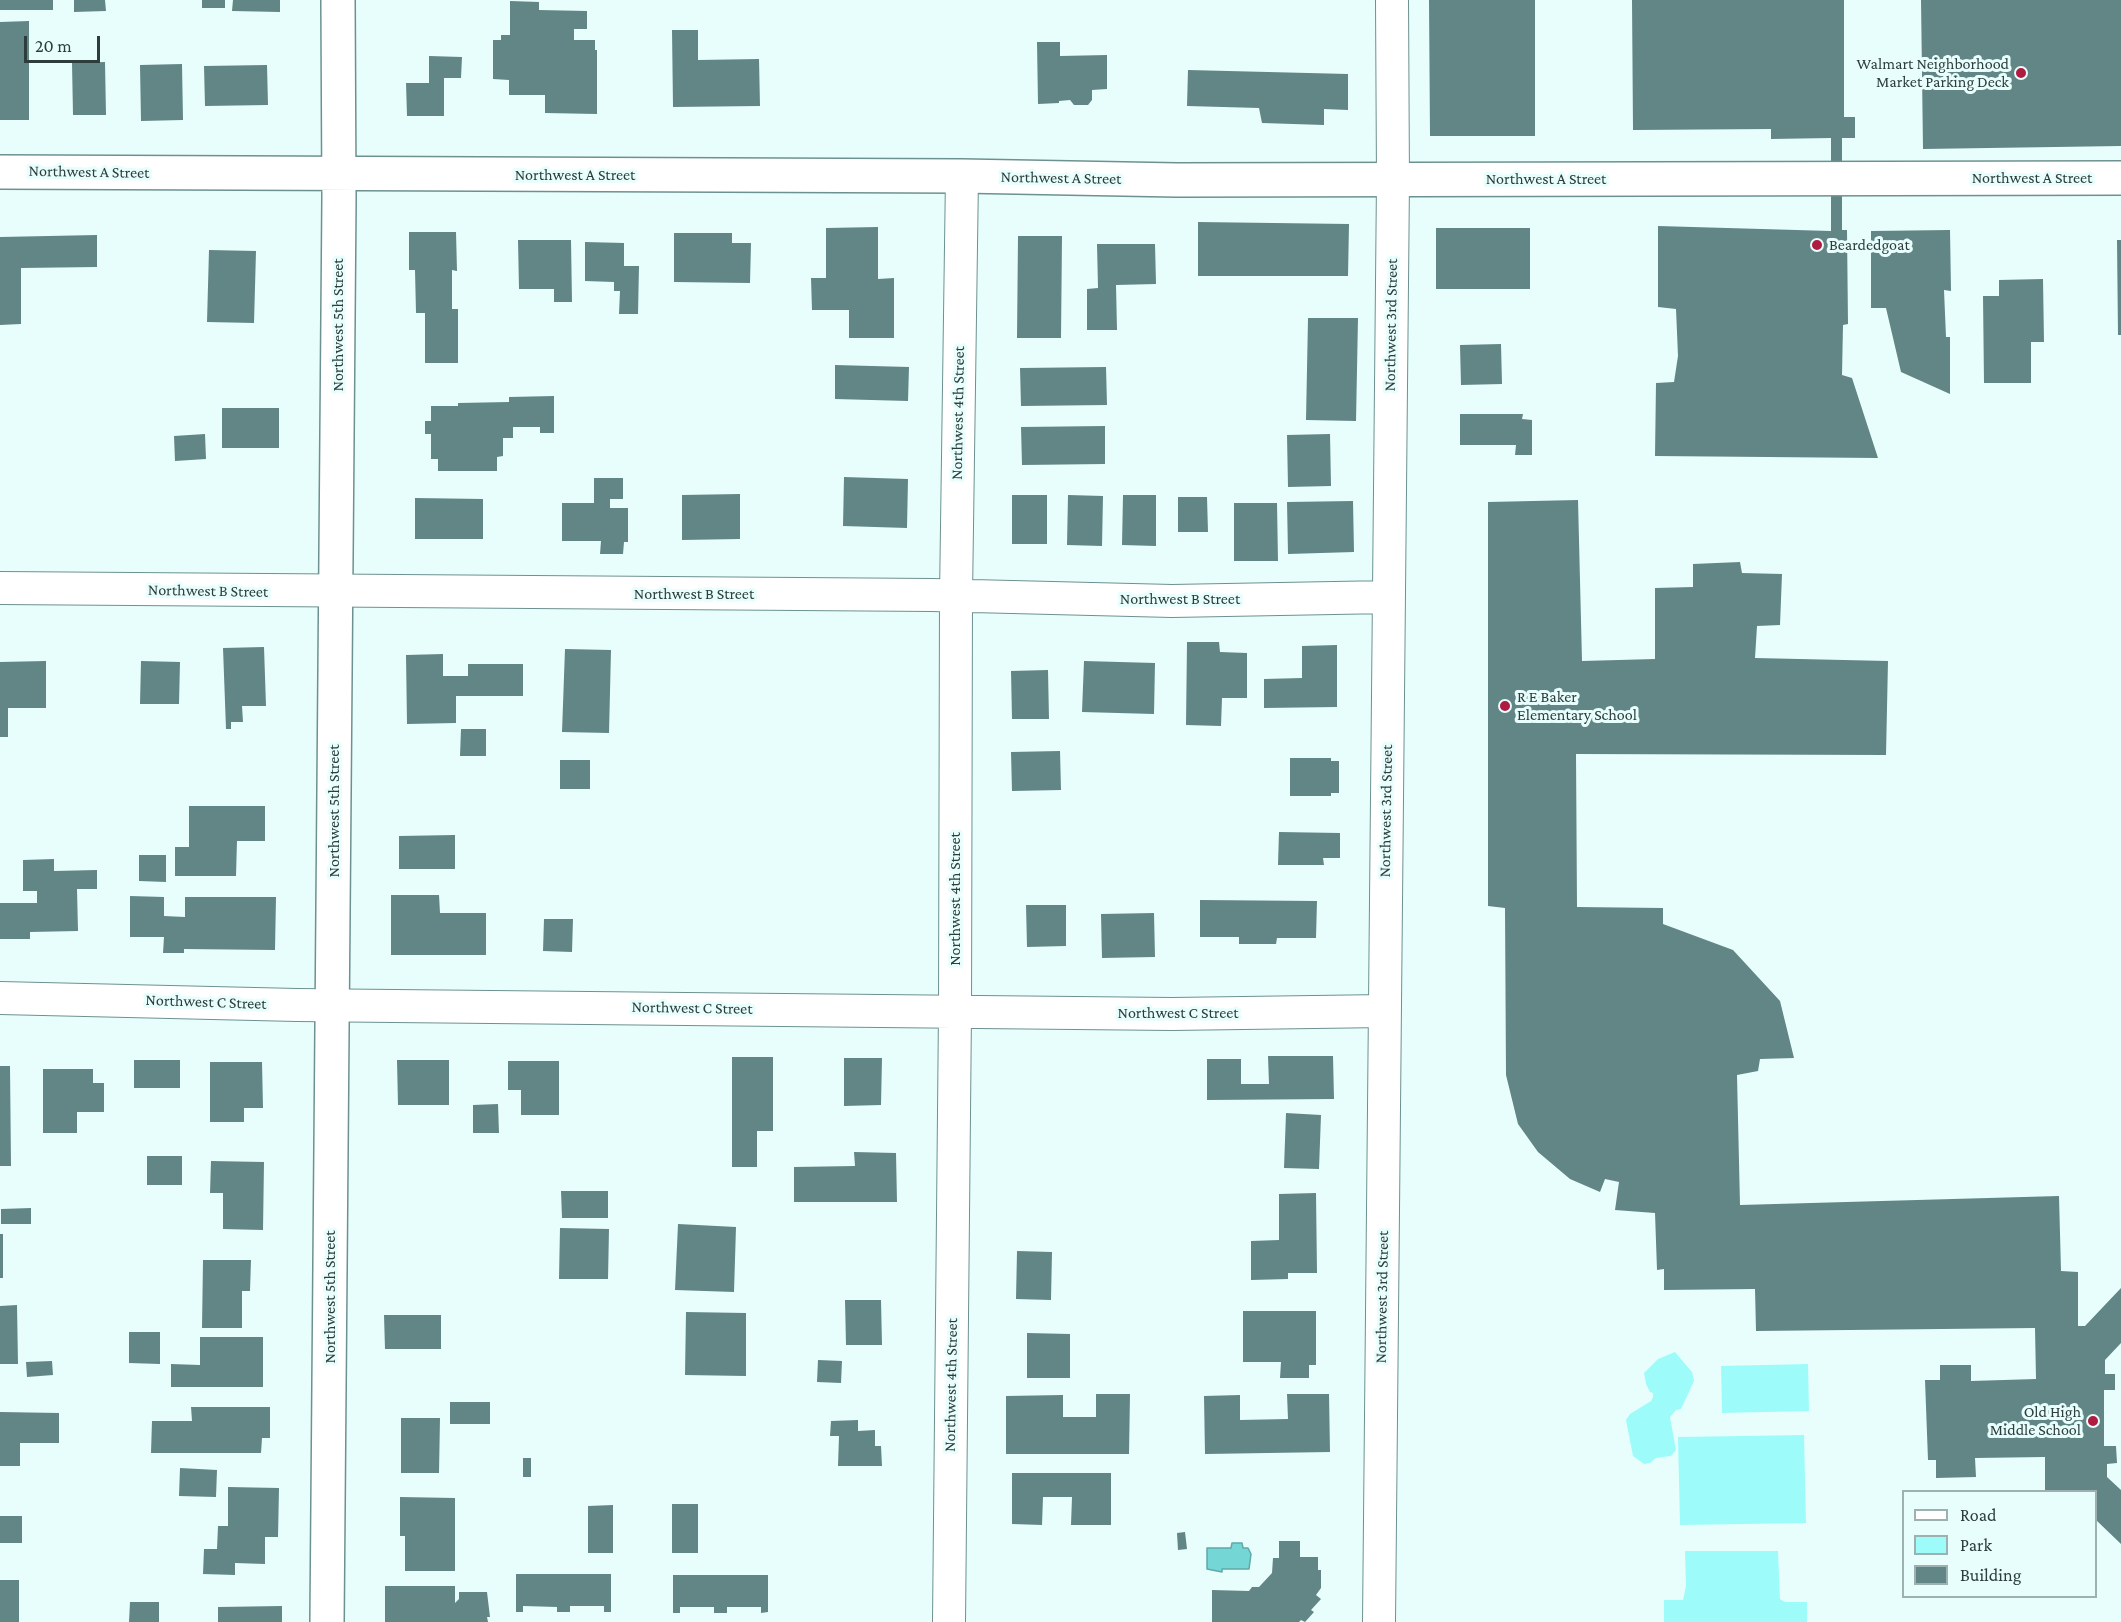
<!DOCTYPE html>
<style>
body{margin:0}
#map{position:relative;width:2121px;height:1622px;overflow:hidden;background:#e7fefd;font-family:"Crimson Pro",serif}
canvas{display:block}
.legend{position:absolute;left:1902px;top:1490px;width:195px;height:108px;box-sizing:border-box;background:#e7fefd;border:2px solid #9db1b0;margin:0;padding:8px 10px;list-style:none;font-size:18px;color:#2d3d3c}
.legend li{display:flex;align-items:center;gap:12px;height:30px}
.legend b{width:30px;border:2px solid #9db1b0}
.scale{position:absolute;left:24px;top:36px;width:76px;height:27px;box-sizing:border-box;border:3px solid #2d3d3c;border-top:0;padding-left:8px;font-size:18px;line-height:21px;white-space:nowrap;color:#2d3d3c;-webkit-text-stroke:4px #e7fefd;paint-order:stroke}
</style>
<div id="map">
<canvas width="2121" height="1622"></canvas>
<ul class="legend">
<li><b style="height:8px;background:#fff"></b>Road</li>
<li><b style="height:16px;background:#9dfcfa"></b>Park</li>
<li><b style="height:16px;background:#628685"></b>Building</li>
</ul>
<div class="scale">20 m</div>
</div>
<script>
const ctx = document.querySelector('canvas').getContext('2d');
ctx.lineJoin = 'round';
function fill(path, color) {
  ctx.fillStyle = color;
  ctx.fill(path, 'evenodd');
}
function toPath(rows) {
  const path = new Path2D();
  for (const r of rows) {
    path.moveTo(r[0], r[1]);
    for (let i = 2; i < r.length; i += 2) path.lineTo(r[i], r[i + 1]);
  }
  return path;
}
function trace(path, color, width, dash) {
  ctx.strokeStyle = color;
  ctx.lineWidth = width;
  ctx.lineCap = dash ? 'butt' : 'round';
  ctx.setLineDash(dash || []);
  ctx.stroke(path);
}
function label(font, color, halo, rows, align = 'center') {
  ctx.font = font + ' "Crimson Pro",serif';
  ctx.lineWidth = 6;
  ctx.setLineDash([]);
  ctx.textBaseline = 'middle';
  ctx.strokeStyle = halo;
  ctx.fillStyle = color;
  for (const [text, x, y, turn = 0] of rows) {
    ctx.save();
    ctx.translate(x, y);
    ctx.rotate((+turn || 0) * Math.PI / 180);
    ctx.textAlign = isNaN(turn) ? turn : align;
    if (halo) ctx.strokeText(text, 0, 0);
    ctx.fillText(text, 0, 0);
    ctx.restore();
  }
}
fill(toPath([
 [1675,1352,1692,1372,1694,1381,1681,1409,1676,1410,1670,1417,1676,1450,1671,1456,1656,1458,1650,1463,1644,1464,1633,1456,1626,1420,1630,1414,1651,1401,1653,1397,1653,1393,1650,1392,1646,1384,1644,1373,1658,1359],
 [1808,1364,1809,1411,1722,1413,1721,1366],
 [1804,1435,1806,1523,1680,1525,1678,1437],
 [1685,1551,1778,1551,1780,1599,1785,1602,1807,1602,1807,1622,1664,1622,1664,1600,1683,1600,1686,1586]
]), '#9dfcfa');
const water = toPath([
 [1232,1543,1242,1543,1243,1548,1248,1548,1251,1554,1249,1569,1222,1569,1222,1572,1207,1569,1207,1548,1231,1548,1232,1543]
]);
fill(water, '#74d7d6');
trace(water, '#5fa9a8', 1.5);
fill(toPath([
 [0,0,53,0,53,10,0,10],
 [74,0,105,0,106,11,74,12],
 [202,0,225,0,225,8,202,8],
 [233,0,280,0,280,12,232,11],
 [1429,0,1535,0,1535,136,1430,136],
 [1632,0,1844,0,1844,117,1855,117,1855,138,1842,138,1842,230,1847,230,1848,324,1843,325,1842,375,1852,378,1878,458,1655,456,1656,383,1674,382,1678,356,1676,309,1658,307,1658,226,1831,231,1831,138,1771,139,1771,129,1633,130],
 [1921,0,2121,0,2121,146,1923,149],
 [510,1,539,2,539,10,587,11,587,29,574,29,574,40,595,40,595,50,597,50,597,114,545,113,545,95,509,95,509,80,493,79,493,40,501,40,501,35,510,35],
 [29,21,29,120,0,120,0,22],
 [672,30,698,30,698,60,759,59,760,106,673,107],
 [1037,42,1060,42,1060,56,1107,55,1107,89,1092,90,1092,100,1088,105,1074,105,1070,100,1059,101,1059,103,1038,104],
 [429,56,462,57,461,78,444,78,444,116,407,116,406,83,429,83],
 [105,62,106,115,73,115,72,63],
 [182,64,183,120,141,121,140,65],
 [267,65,268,105,205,106,204,66],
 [1188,70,1348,74,1348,110,1324,109,1324,125,1262,123,1259,108,1187,106],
 [1198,222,1349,224,1348,276,1198,276],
 [878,227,878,279,894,278,894,338,849,338,849,310,812,310,811,278,826,278,826,228],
 [1436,228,1530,228,1530,289,1436,289],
 [1950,230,1951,291,1944,290,1946,337,1950,337,1950,394,1901,372,1886,308,1871,308,1871,231],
 [409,232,456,232,457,271,452,270,452,309,458,309,458,363,425,363,425,313,416,313,415,270,409,270],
 [674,233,732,233,732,243,751,243,750,283,674,282],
 [97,235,97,267,21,268,21,324,0,325,0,237],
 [1018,236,1062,236,1061,338,1017,338],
 [518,240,571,240,572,302,554,302,554,289,519,289],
 [2117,240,2121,240,2121,335,2118,335],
 [585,242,624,243,624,266,639,266,638,314,619,314,620,291,614,291,614,282,585,281],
 [1097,244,1155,244,1156,284,1116,285,1117,330,1087,330,1087,289,1098,288],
 [209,250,256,251,254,323,207,322],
 [2043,279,2044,342,2031,342,2031,383,1984,383,1983,296,1999,296,1999,280],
 [1308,318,1358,318,1356,421,1306,420],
 [1501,344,1502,384,1461,385,1460,345],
 [835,365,909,367,908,401,835,399],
 [1106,367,1107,405,1021,406,1020,368],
 [554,396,554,433,540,433,540,427,513,427,513,438,503,438,503,456,497,457,497,471,438,471,438,459,431,459,431,434,425,434,425,421,431,421,431,406,458,406,458,403,509,402,509,397],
 [222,408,279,408,279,448,222,448],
 [1460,414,1523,414,1522,419,1532,420,1532,455,1515,455,1516,445,1460,445],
 [1105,426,1105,464,1022,465,1021,427],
 [205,434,206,459,175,461,174,436],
 [1330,434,1331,486,1288,487,1287,435],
 [844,477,908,479,907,528,843,526],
 [594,478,623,478,623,499,610,499,610,508,628,508,628,542,624,542,623,554,600,554,601,541,562,541,562,503,594,503],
 [740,494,740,539,682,540,682,495],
 [1012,495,1047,495,1047,544,1012,544],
 [1068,495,1103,496,1102,546,1067,545],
 [1123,495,1156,495,1156,546,1122,545],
 [1178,497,1207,497,1208,532,1178,532],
 [415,498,483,499,483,539,415,539],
 [1578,500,1582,661,1655,659,1655,588,1693,587,1693,564,1740,562,1742,573,1782,574,1780,625,1757,626,1755,658,1888,661,1886,755,1576,754,1577,907,1663,908,1663,924,1733,950,1780,1001,1794,1058,1760,1059,1758,1071,1737,1075,1740,1205,2059,1196,2061,1271,2078,1272,2078,1326,2085,1326,2121,1288,2121,1343,2105,1360,2105,1374,2115,1374,2115,1390,2104,1390,2104,1446,2116,1446,2117,1463,2107,1464,2107,1477,2121,1490,2121,1544,2096,1520,2096,1492,2045,1492,2045,1457,1975,1458,1976,1477,1936,1478,1936,1460,1928,1460,1925,1380,1940,1380,1940,1365,1971,1365,1971,1381,2036,1379,2035,1328,1756,1331,1755,1289,1664,1290,1664,1269,1657,1270,1655,1213,1615,1210,1619,1182,1605,1179,1600,1192,1570,1179,1538,1152,1518,1124,1506,1075,1505,908,1488,906,1488,502],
 [1353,501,1354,552,1288,554,1287,502],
 [1234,503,1277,503,1278,561,1234,561],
 [1187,642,1219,642,1220,652,1247,653,1247,698,1222,698,1221,726,1186,725],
 [1337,645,1337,707,1264,708,1264,679,1302,678,1302,646],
 [264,647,266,706,242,706,243,722,231,722,231,729,226,729,223,648],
 [565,649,611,650,609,733,562,732],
 [443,654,443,676,468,676,468,664,523,664,523,696,456,696,456,723,407,724,406,655],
 [46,661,46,708,8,708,8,737,0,737,0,662],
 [141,661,180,662,179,704,140,704],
 [1084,661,1155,663,1154,714,1082,712],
 [1048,670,1049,719,1012,719,1011,671],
 [461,729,486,729,486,756,460,756],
 [1060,751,1061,790,1012,791,1011,752],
 [1290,758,1331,758,1331,761,1339,761,1339,793,1331,793,1331,796,1290,796],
 [560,760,590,760,590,789,560,789],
 [189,806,265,806,265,841,237,841,236,876,175,876,175,847,189,847],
 [1279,832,1340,833,1340,858,1323,858,1324,865,1278,865],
 [455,835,455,869,399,869,399,836],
 [139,855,166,855,166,882,139,881],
 [54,859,54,871,97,870,97,889,77,889,78,931,30,932,30,939,0,939,0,903,37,903,37,891,23,891,23,860],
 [391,895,439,895,440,913,486,913,486,955,391,955],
 [130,896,164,897,164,916,185,917,185,897,276,897,275,950,184,949,184,953,163,953,164,937,130,937],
 [1200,900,1317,901,1316,938,1277,938,1276,944,1239,944,1239,937,1200,937],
 [1026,905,1066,905,1066,946,1027,947],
 [1154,913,1155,957,1102,958,1101,914],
 [544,919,573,919,572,952,543,951],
 [1268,1056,1333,1056,1334,1099,1207,1100,1207,1059,1241,1059,1241,1084,1269,1084],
 [732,1057,773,1057,773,1131,757,1131,757,1167,732,1167],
 [844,1058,882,1058,881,1105,844,1106],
 [134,1060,180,1060,180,1088,134,1088],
 [397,1060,449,1060,449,1105,398,1105],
 [508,1061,559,1061,559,1115,521,1115,521,1090,508,1090],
 [210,1062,262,1062,263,1108,244,1108,244,1122,210,1122],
 [0,1066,10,1066,11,1166,0,1166],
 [43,1069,93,1069,93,1083,104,1083,104,1112,77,1112,77,1133,43,1133],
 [498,1104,499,1133,473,1133,473,1105],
 [1286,1113,1321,1115,1319,1169,1284,1168],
 [854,1152,896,1153,897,1202,794,1202,794,1167,855,1166],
 [147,1156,182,1156,182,1185,147,1185],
 [211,1161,264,1162,263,1230,223,1229,223,1193,210,1193],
 [561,1191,608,1191,608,1218,562,1218],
 [1316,1193,1317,1273,1288,1273,1288,1279,1251,1280,1251,1241,1279,1240,1279,1194],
 [31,1208,31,1224,1,1224,1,1209],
 [678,1224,736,1227,734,1292,675,1290],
 [560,1228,609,1229,608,1279,559,1279],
 [0,1234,3,1234,3,1278,0,1278],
 [1017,1251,1052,1252,1051,1300,1016,1299],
 [203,1260,251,1260,250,1291,242,1291,242,1328,202,1328],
 [845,1300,881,1300,882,1345,846,1345],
 [17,1305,18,1364,0,1364,0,1306],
 [1243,1311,1316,1311,1316,1365,1309,1365,1309,1378,1280,1378,1281,1362,1243,1362],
 [686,1312,746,1313,746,1376,685,1375],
 [384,1315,441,1315,441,1349,385,1349],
 [129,1332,160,1332,160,1364,129,1363],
 [1027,1333,1070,1334,1070,1378,1027,1378],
 [200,1337,263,1337,263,1387,171,1387,171,1364,200,1365],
 [818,1360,842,1361,841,1383,817,1382],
 [52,1361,53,1375,27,1377,26,1362],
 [1096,1394,1130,1394,1129,1454,1006,1454,1006,1396,1063,1395,1063,1417,1096,1417],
 [1287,1394,1329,1394,1330,1452,1205,1454,1204,1396,1240,1395,1240,1420,1288,1419],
 [450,1402,490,1402,490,1424,450,1424],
 [191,1407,270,1407,270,1438,262,1438,261,1453,151,1453,152,1421,192,1421],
 [0,1412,59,1413,59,1443,20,1443,20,1466,0,1466],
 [401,1418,440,1418,439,1473,401,1473],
 [858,1420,858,1431,875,1430,875,1446,881,1446,882,1466,838,1466,839,1436,830,1436,831,1421],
 [523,1458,531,1458,531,1477,523,1477],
 [180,1468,217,1470,216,1497,179,1496],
 [1012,1473,1111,1473,1111,1525,1071,1525,1072,1497,1043,1497,1042,1525,1012,1524],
 [228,1487,279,1488,278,1537,265,1537,265,1564,235,1563,235,1575,203,1574,204,1549,217,1549,218,1526,228,1526],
 [400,1497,455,1498,455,1571,405,1571,405,1536,400,1536],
 [672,1504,698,1504,698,1553,672,1553],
 [613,1505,613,1553,588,1553,588,1506],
 [0,1516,22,1516,22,1543,0,1543],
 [1185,1532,1187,1549,1178,1550,1177,1533],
 [1279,1541,1300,1541,1300,1557,1318,1557,1318,1570,1321,1570,1321,1588,1316,1595,1321,1599,1311,1610,1314,1612,1305,1622,1301,1620,1299,1622,1212,1622,1212,1590,1249,1591,1252,1587,1259,1587,1272,1573,1273,1558,1279,1558],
 [516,1574,611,1574,611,1612,604,1612,604,1606,570,1606,570,1612,557,1612,557,1607,523,1606,523,1612,516,1612],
 [673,1575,768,1575,768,1612,761,1613,761,1607,727,1607,727,1613,714,1613,714,1607,680,1607,680,1613,673,1613],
 [0,1580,19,1580,19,1622,0,1622],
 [385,1586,455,1586,455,1603,459,1599,459,1592,487,1592,490,1617,487,1617,488,1622,385,1622],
 [130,1602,159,1602,159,1622,129,1622],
 [282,1606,282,1622,218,1622,218,1607]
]), '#628685');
const minor = toPath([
 [0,588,932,595,1172,601,1388,597],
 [0,998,297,1005,1172,1014,1385,1011],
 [949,1622,955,1011,956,596,962,176],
 [1379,1622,1393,180,1392,0]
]);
const tertiary = toPath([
 [0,172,962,176,1177,180,2121,178],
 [327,1622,339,198,338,0]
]);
trace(minor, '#6d9190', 34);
trace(tertiary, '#6d9190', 36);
trace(minor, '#fff', 32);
trace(tertiary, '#fff', 33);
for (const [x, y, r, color] of [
 [2021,73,6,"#af1b41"],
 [1817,245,6,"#af1b41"],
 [1505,706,6,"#af1b41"],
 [2093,1421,6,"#af1b41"]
]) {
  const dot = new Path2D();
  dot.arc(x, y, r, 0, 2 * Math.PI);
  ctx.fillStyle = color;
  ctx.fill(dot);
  trace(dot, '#e7fefd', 2);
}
label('16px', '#2d3d3c', '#e7fefd', [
 ["Walmart Neighborhood",2009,64],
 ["Market Parking Deck",2009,82],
 ["Beardedgoat",1829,245,"left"],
 ["R E Baker",1517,697,"left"],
 ["Elementary School",1517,715,"left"],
 ["Old High",2081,1412],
 ["Middle School",2081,1430]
], 'right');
label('16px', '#2d3d3c', '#e7fefd', [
 ["Northwest A Street",89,172,1],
 ["Northwest A Street",575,175],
 ["Northwest A Street",1061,178,1],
 ["Northwest A Street",2032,178],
 ["Northwest A Street",1546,179],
 ["Northwest 5th Street",338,325,-90],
 ["Northwest 3rd Street",1391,325,-89],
 ["Northwest 4th Street",958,413,-89],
 ["Northwest B Street",208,591,1],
 ["Northwest B Street",694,594],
 ["Northwest B Street",1180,599],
 ["Northwest 5th Street",334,811,-90],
 ["Northwest 3rd Street",1386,811,-89],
 ["Northwest 4th Street",955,899,-90],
 ["Northwest C Street",206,1002,2],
 ["Northwest C Street",692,1008,1],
 ["Northwest C Street",1178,1013],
 ["Northwest 5th Street",330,1297,-90],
 ["Northwest 3rd Street",1382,1297,-89],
 ["Northwest 4th Street",951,1385,-89]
]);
</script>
